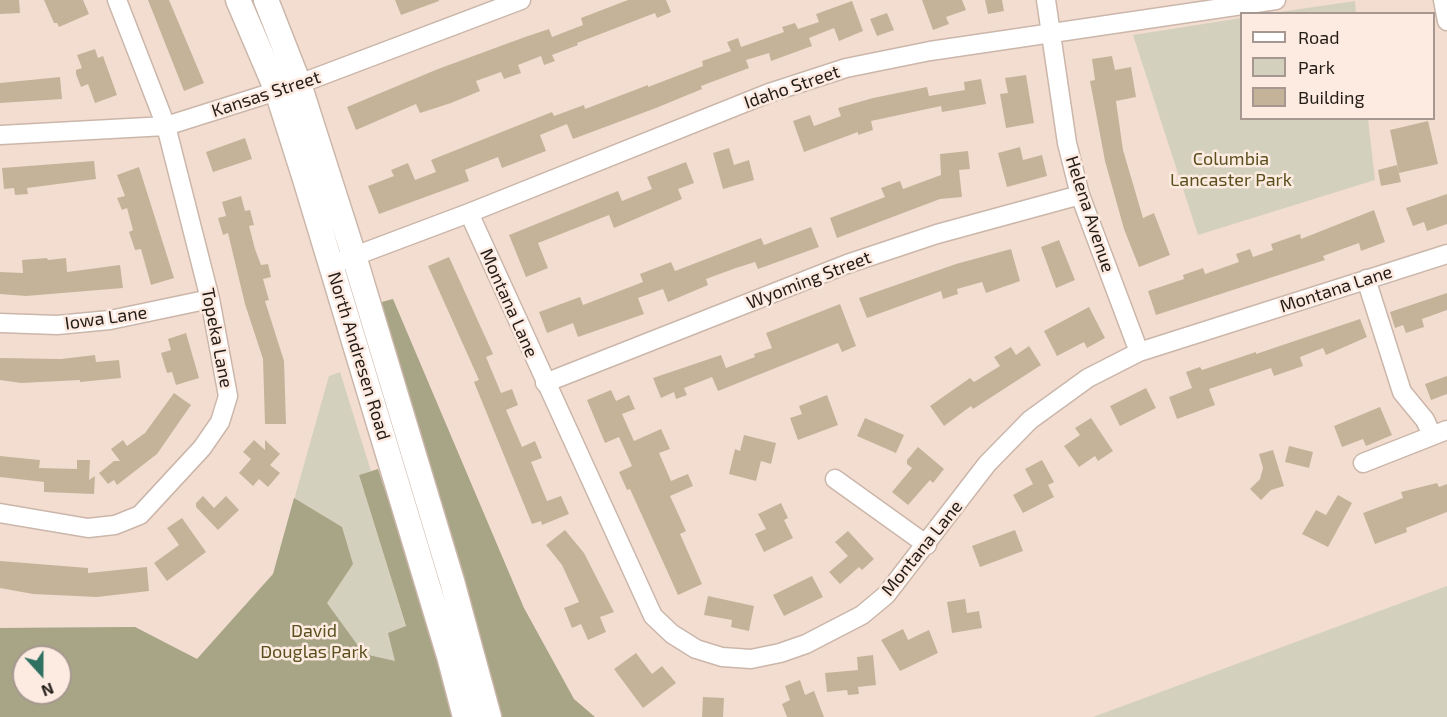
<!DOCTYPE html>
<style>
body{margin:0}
#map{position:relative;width:1447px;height:717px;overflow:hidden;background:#f3ddd1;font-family:"Exo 2",sans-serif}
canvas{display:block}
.legend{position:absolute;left:1240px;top:12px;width:195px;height:108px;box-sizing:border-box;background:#fdebe1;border:2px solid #a69890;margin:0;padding:8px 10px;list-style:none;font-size:18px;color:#231c17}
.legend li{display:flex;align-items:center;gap:12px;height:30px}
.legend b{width:30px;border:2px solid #a69890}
.north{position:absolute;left:12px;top:645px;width:60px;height:60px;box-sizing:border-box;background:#fdebe1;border:2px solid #a69890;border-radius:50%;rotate:159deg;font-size:16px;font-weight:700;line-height:24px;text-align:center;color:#231c17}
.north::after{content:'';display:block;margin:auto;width:21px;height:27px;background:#2f7161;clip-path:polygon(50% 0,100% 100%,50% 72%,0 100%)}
</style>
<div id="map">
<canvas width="1447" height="717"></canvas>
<ul class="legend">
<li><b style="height:8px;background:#fff"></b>Road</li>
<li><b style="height:16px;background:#d3d1bd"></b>Park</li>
<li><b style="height:16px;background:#c5b399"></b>Building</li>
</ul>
<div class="north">N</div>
</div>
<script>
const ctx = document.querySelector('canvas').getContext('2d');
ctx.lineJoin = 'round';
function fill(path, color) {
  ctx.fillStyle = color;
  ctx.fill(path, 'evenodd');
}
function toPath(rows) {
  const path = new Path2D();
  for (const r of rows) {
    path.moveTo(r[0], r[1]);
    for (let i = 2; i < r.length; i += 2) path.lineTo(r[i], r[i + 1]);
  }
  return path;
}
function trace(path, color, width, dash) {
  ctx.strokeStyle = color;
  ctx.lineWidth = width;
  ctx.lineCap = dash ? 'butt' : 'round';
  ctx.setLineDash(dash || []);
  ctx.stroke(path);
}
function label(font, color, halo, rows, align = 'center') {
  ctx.font = font + ' "Exo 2",sans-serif';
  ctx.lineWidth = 5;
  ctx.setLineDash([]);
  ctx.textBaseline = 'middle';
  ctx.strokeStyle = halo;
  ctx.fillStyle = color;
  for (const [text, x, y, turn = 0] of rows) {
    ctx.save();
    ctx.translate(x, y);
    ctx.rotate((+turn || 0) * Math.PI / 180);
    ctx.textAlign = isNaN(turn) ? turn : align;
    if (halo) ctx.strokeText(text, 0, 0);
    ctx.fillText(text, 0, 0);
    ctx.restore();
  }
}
fill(toPath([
 [1355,1,1356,13,1273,13],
 [1241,18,1242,118,1368,119,1375,180,1198,235,1133,35],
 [340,372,371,471,359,475,406,627,389,633,409,717,0,717,0,628,135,627,197,659,273,574,329,376],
 [24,657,60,657,60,693,24,693],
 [1447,586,1447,717,1093,717]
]), '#d3d1bd');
fill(toPath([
 [393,299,524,608,574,699,595,717,494,717,378,303],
 [378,469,429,621,452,717,0,717,0,628,135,627,197,659,273,574,294,498,342,527,353,564,327,603,364,654,395,661,388,633,406,626,359,475],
 [24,657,60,657,60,693,24,693]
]), '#a8a486');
fill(toPath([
 [0,0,19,0,20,13,0,14],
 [44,0,83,0,89,14,59,27,57,23,54,23],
 [148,0,169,0,204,83,184,91],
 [395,0,439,0,439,1,401,15],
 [628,0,666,0,671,12,657,18,655,13,577,43,578,45,552,55,555,61,544,65,541,56,518,65,521,73,504,79,501,72,476,81,480,91,451,103,420,113,416,104,356,130,347,107,438,69,525,37,549,29,552,37,583,25,581,18],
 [922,0,962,0,966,10,946,17,949,24,933,30],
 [985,0,1002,0,1004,11,988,14],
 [852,1,863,31,839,41,834,28,809,38,812,46,771,61,769,53,746,60,749,68,701,86,702,89,656,108,573,139,567,124,540,135,546,151,502,168,498,157,465,170,469,181,379,214,368,186,394,176,391,170,408,163,415,180,436,172,431,160,552,112,554,116,584,105,585,109,648,85,648,87,703,66,702,61,731,51,727,42,738,38,741,47,784,32,782,27,795,23,798,29,819,22,816,14],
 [887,13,894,30,877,36,870,19],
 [95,49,98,58,103,56,117,95,95,103,88,84,81,87,76,74,76,70,82,68,77,55],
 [1112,56,1115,70,1131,67,1136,97,1116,101,1123,150,1143,218,1154,213,1170,255,1139,267,1124,229,1105,161,1090,81,1095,80,1092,59],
 [1026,75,1034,123,1006,128,1000,94,1008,93,1005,78],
 [60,77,62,99,0,103,0,83],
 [981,79,986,104,942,112,941,106,871,121,873,130,858,135,858,132,804,152,793,121,810,115,814,126,841,116,838,108,873,98,927,87,929,96,965,90,964,82],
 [1428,121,1438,164,1399,173,1390,130],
 [245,138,252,159,213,172,206,152],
 [1020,147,1023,160,1042,155,1047,176,1007,187,998,153],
 [729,148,734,165,749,160,754,180,723,189,713,153],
 [968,151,970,169,959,170,962,197,940,199,837,238,830,218,885,197,881,188,900,181,903,189,941,175,940,154],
 [94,161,96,179,27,188,28,194,15,195,14,188,4,189,2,168],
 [686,162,694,183,678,189,682,199,614,228,609,215,538,243,548,268,526,277,509,235,618,191,622,201,652,189,647,177],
 [1397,165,1401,182,1381,186,1378,170],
 [139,167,174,278,151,285,141,249,135,250,129,232,133,230,127,208,122,210,117,198,125,196,117,175],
 [1447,194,1447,224,1427,231,1424,222,1413,226,1406,208],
 [241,196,245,211,250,210,254,225,249,226,255,249,261,265,268,264,271,277,263,279,269,300,265,301,284,361,286,424,265,424,263,359,245,304,228,233,223,235,218,218,226,216,222,202],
 [1374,210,1385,242,1361,251,1359,243,1323,256,1325,260,1156,315,1148,291,1184,279,1183,275,1203,268,1205,274,1239,262,1236,254,1250,249,1253,257,1273,250,1271,244,1300,234,1301,239],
 [811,227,819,247,758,269,755,262,736,268,706,279,708,285,668,302,663,289,638,298,644,314,578,337,573,323,547,333,539,312,580,297,583,305,643,282,640,274,671,262,675,271,761,238,764,245],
 [1059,240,1075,280,1056,288,1041,247],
 [1011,249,1020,281,986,293,982,282,957,289,958,294,943,299,941,291,867,318,859,298,956,264],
 [449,257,493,354,486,357,501,393,512,389,518,405,506,410,522,447,535,441,542,458,531,462,547,501,561,496,569,514,542,525,541,521,532,524,474,382,479,380,428,266],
 [47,258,48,260,66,258,67,272,120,265,123,288,26,296,0,294,0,272,23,273,22,260],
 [1447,293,1447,310,1422,319,1424,327,1406,333,1403,325,1395,328,1390,312],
 [840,304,856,346,842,352,838,343,718,391,712,377,684,388,687,395,676,399,674,392,661,398,653,378,721,355,726,368,755,357,754,354,772,348,766,333],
 [1089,307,1105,338,1087,348,1084,342,1057,356,1044,331],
 [1360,319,1367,337,1326,355,1323,348,1300,357,1303,366,1274,376,1271,368,1209,389,1215,405,1177,419,1169,397,1192,388,1186,372,1200,367,1202,370,1256,352,1256,354],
 [186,333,199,378,176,385,172,372,167,373,161,353,171,350,168,339],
 [1029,346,1041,365,973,409,971,406,944,426,930,406,970,378,974,382,1000,366,994,357,1011,347,1016,355],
 [95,355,96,362,119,360,121,378,80,382,80,380,21,383,0,380,0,358,61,359],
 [1447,376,1447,394,1431,400,1425,384],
 [1146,388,1156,408,1120,426,1110,406],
 [611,390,616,401,629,395,635,409,622,414,634,441,661,429,670,449,659,453,671,481,688,474,693,486,670,496,686,531,680,534,702,584,678,595,630,489,627,490,619,472,632,466,619,437,605,443,587,400],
 [174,393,191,405,157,454,117,485,114,480,108,484,99,473,114,461,120,461,111,449,123,440,127,446,145,433],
 [827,395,838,425,798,440,790,418,802,414,799,406],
 [1380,407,1392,435,1366,446,1363,439,1342,447,1334,426],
 [865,418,904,435,896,453,857,436],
 [1091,418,1113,451,1098,461,1095,456,1079,467,1064,446,1080,435,1075,428],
 [744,435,776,443,771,464,761,461,756,481,729,474,735,449,740,451],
 [254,440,265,450,265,440,280,454,270,465,280,473,268,487,259,479,253,486,239,473,251,459,243,452],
 [1289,446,1313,452,1309,468,1285,462],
 [918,447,944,469,933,483,930,480,908,505,892,492,912,468,907,464,907,460],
 [1273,450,1284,486,1271,490,1261,500,1250,489,1260,479,1263,468,1259,454],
 [0,456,40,460,39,468,77,469,77,460,90,460,89,480,95,476,94,494,44,492,44,482,0,477],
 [1042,460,1054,482,1048,485,1054,497,1023,513,1013,495,1033,484,1025,469],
 [1437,483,1439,487,1447,484,1447,512,1406,528,1407,532,1375,544,1363,513,1403,498,1401,492],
 [1338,495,1352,503,1328,547,1302,534,1316,510,1326,515],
 [203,496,214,508,226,496,239,510,218,530,196,507,196,503],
 [781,503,788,518,784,520,793,538,764,552,755,534,766,529,758,514],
 [182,518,206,552,167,581,154,563,179,545,167,528],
 [565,530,584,553,614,612,600,617,606,632,588,640,581,624,572,628,564,608,579,602,562,565,546,545],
 [1015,530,1023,551,980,567,972,546],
 [848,531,874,559,862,570,859,567,840,584,829,572,848,556,835,542],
 [0,561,88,568,88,573,147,567,149,591,97,597,33,594,0,588],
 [812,576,823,597,784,616,773,595],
 [708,596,754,606,749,631,731,627,732,620,704,615],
 [965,599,967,613,979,611,982,628,952,633,947,602],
 [903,629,908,640,929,630,938,653,900,671,881,640],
 [636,653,652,674,662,666,676,683,643,708,614,669],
 [873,655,876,685,858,687,859,694,848,695,847,690,827,692,825,673,858,670,857,657],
 [800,680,805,695,814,691,824,717,787,717,782,704,790,700,785,686],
 [703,697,724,698,723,717,702,717]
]), '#c5b399');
const minor = toPath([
 [1046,0,1067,143,1080,195,1139,352],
 [1443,0,1447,21],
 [0,135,166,126,299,84,521,0],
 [469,213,653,616,672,634,696,649,722,657,751,659,780,653,806,644,862,615,886,595,987,464,1030,420,1088,378,1139,352,1447,254],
 [344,260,469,213,769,93,846,68,930,51,1276,0],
 [1366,279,1402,392,1425,420,1432,435],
 [0,323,57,325,110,320,210,299],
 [545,383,847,264,937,234,1080,195],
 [1363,463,1447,430],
 [835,479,927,545],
 [0,513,88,528,115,525,140,515,202,448,220,422,228,396,210,299,166,126,117,0]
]);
const major = toPath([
 [238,0,277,91,305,179,449,656,465,717],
 [266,0,299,84,354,256,452,581,489,717]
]);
trace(minor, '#cbb6aa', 21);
trace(major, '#cbb6aa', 27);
trace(minor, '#fff', 18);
trace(major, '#fff', 24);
label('18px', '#231c17', '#fdebe1', [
 ["Idaho Street",792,87,-19],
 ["Kansas Street",266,94,-18],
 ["Helena Avenue",1090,214,72],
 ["Wyoming Street",809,280,-21],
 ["Montana Lane",1336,289,-18],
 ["Montana Lane",509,303,66],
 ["Iowa Lane",106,318,-8],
 ["Topeka Lane",217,338,79],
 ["North Andresen Road",359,356,73],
 ["Montana Lane",922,548,-51]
]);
label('18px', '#58511d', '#fdebe1', [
 ["Columbia",1231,159],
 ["Lancaster Park",1231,180],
 ["David",314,631],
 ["Douglas Park",314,652]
]);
</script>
